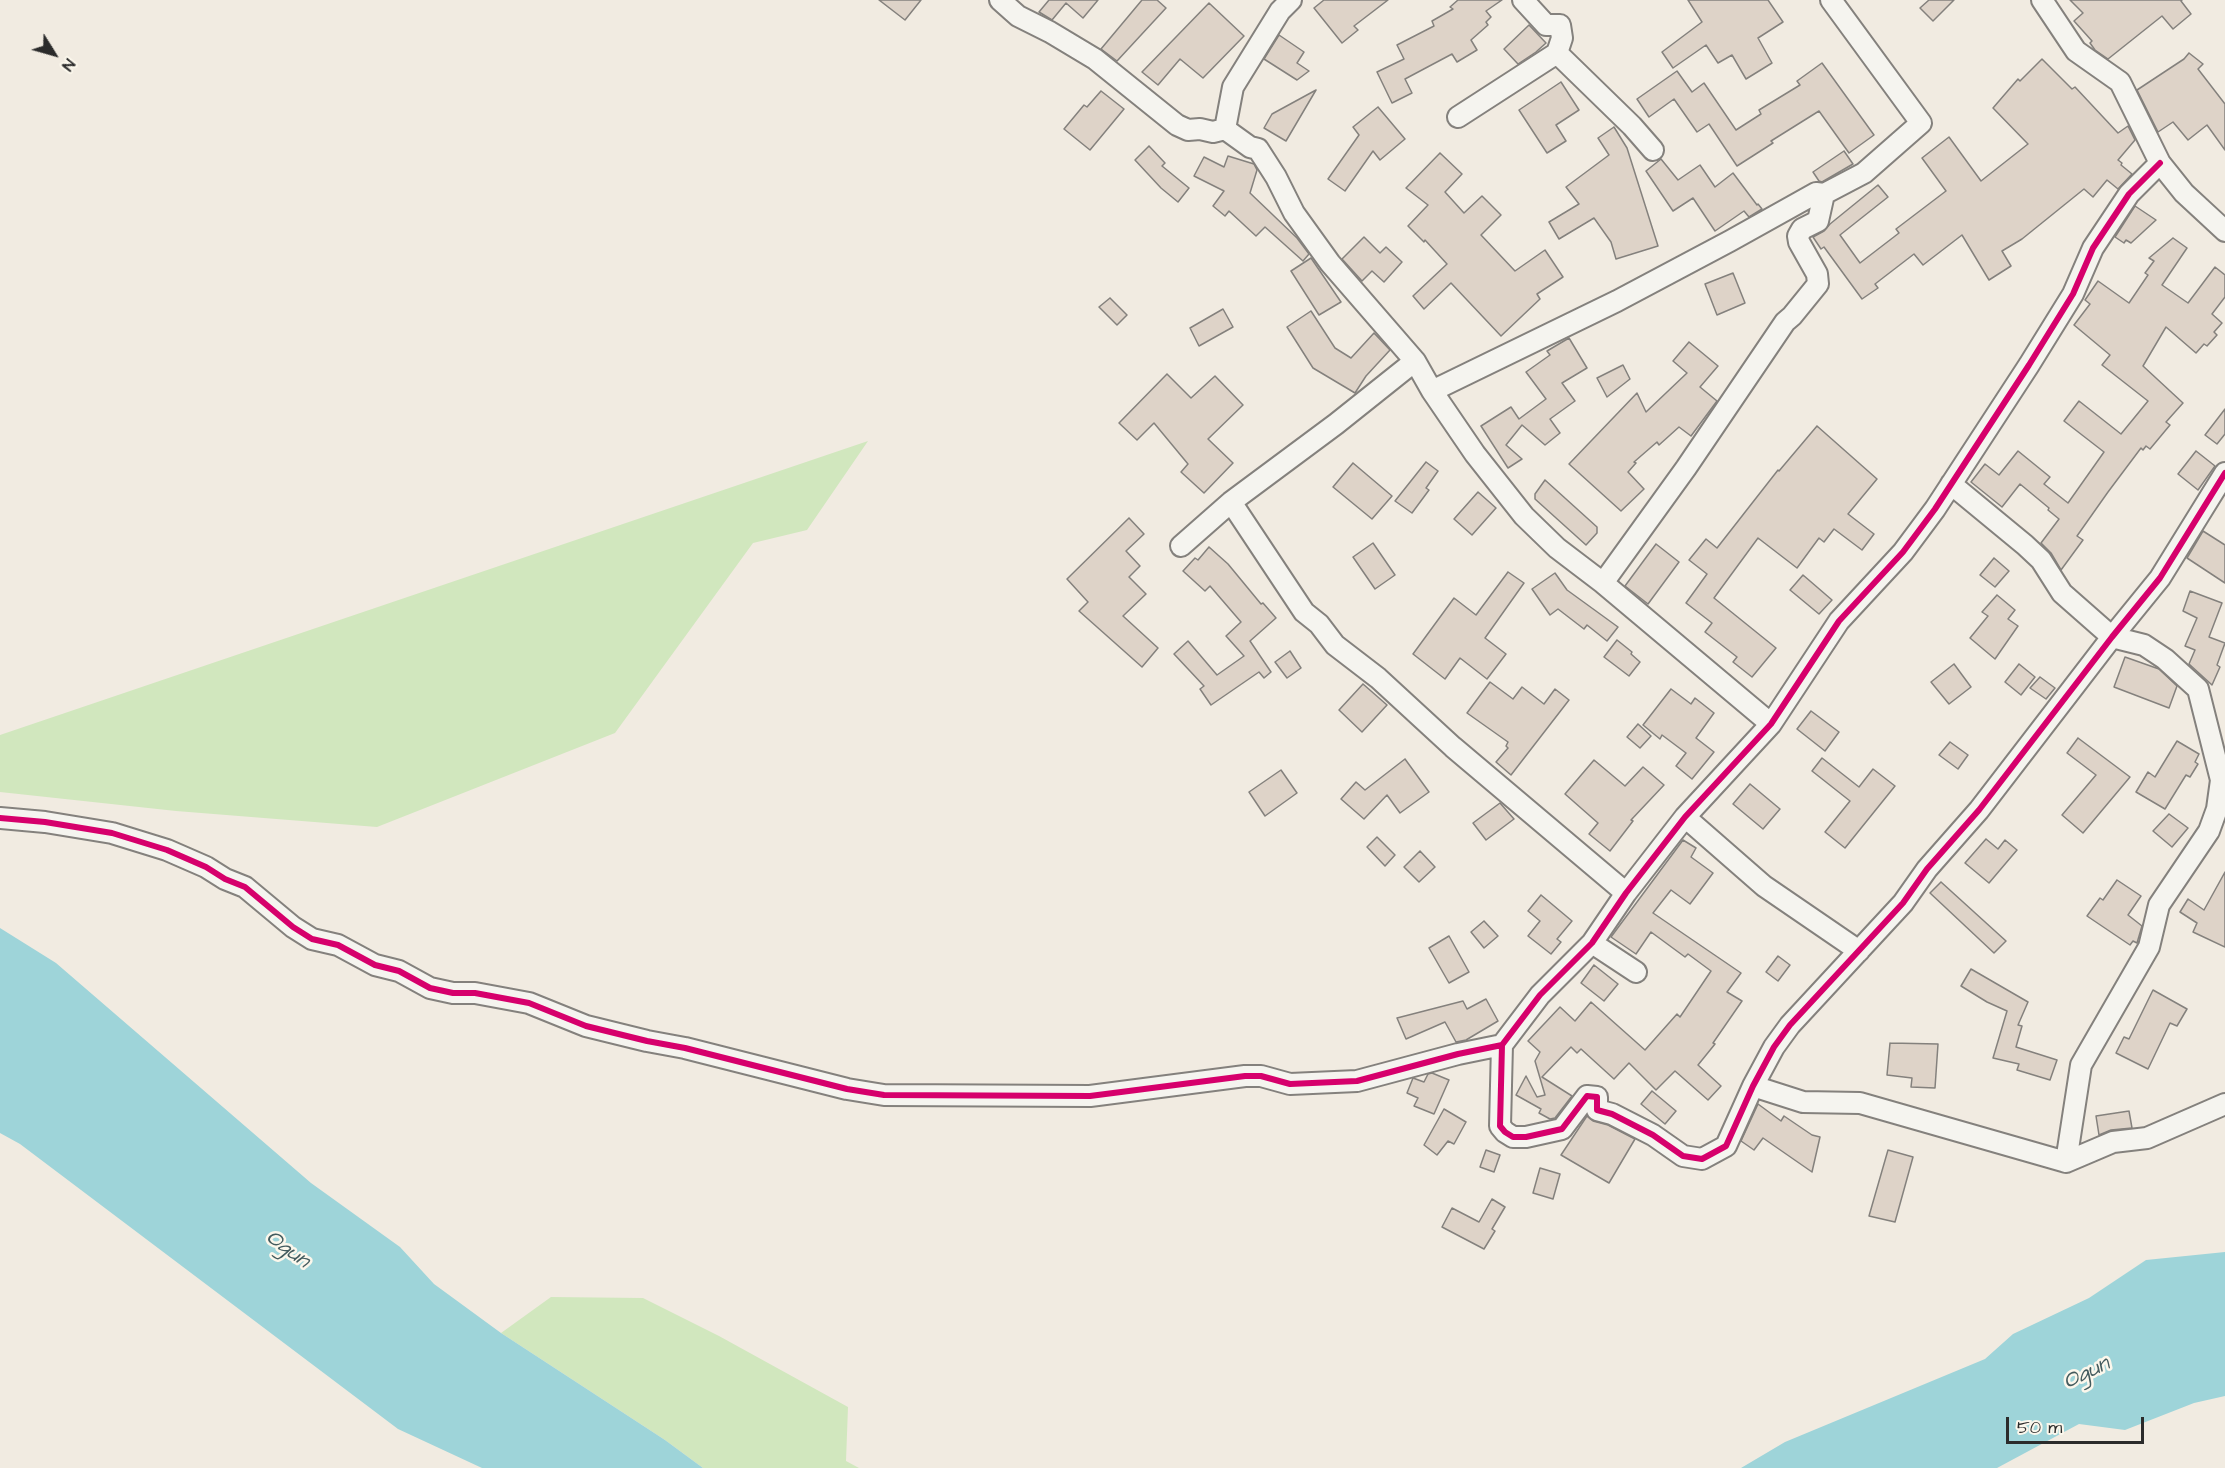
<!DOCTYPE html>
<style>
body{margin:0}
#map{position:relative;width:2225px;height:1468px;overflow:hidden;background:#f1ebe1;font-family:"Architects Daughter",sans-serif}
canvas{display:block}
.north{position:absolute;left:24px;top:24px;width:60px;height:60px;-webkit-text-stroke:4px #fbf7ec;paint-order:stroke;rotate:127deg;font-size:16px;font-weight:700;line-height:24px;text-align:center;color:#2b2b2b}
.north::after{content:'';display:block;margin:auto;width:21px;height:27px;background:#2b2b2b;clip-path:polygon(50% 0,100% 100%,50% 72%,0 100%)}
.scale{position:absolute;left:2006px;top:1417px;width:138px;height:27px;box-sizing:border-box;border:3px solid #2b2b2b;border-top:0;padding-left:8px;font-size:18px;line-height:21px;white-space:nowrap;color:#2b2b2b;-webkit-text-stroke:4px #fbf7ec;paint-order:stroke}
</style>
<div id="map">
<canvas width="2225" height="1468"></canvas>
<div class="north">N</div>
<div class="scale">50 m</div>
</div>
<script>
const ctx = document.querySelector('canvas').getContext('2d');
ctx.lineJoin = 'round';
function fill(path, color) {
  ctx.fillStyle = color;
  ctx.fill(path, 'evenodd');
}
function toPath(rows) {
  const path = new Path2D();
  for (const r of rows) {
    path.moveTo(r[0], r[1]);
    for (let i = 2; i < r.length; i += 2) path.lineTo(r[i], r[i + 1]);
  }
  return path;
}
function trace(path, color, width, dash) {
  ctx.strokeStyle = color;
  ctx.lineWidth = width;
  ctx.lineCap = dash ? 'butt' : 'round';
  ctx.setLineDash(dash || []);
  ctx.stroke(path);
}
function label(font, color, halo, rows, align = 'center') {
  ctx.font = font + ' "Architects Daughter",sans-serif';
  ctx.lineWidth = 5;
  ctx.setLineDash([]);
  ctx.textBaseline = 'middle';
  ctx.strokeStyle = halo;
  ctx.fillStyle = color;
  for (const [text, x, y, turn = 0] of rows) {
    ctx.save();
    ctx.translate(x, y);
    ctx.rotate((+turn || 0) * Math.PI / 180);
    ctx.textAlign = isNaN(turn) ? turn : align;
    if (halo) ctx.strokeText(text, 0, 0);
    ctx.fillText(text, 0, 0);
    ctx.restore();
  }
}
fill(toPath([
 [868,441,807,530,753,543,615,733,377,827,176,811,0,792,0,735],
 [551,1297,643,1298,719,1336,848,1407,846,1461,859,1468,703,1468,665,1440,501,1333]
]), '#d1e7be');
fill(toPath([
 [0,928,56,963,311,1183,400,1247,434,1284,501,1333,665,1440,703,1468,482,1468,398,1429,20,1144,0,1133],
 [2225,1252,2225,1396,2194,1403,2125,1430,2079,1424,1997,1468,1741,1468,1785,1442,1985,1359,2013,1334,2089,1298,2146,1260]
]), '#9ed4d9');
const building = toPath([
 [879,0,921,0,905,20,879,0],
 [1049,0,1098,0,1083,18,1066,3,1052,20,1039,12,1049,0],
 [1142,0,1157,0,1166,8,1117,61,1101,49,1142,0],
 [1324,0,1388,0,1354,26,1358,30,1342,43,1314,8,1324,0],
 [1458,0,1502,0,1486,11,1491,17,1486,22,1488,25,1471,40,1477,50,1457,62,1452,54,1405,79,1412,93,1392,103,1377,72,1404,59,1397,45,1434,26,1432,21,1453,9,1450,7,1458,0],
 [1688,0,1768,0,1783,22,1758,38,1772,63,1746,79,1732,55,1718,63,1706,45,1673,68,1662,52,1702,22,1688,0],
 [1929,0,1954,0,1933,21,1920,8,1929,0],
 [2070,0,2182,0,2181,1,2191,14,2173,29,2162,16,2108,59,2095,50,2090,43,2092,41,2074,21,2083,13,2070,0],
 [1209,3,1244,36,1203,78,1180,59,1158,85,1142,72,1209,3],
 [1529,25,1546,43,1536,52,1518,64,1504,49,1529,25],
 [1279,35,1304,52,1297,63,1309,71,1297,80,1264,59,1279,35],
 [2189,53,2203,64,2198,69,2225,104,2225,150,2207,125,2188,140,2173,122,2158,132,2137,90,2184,59,2189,53],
 [2042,59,2072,89,2075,87,2118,133,2128,126,2135,140,2118,160,2122,163,2121,165,2132,174,2118,189,2107,180,2093,197,2084,189,2022,239,2002,251,2011,266,1989,280,1962,235,1923,265,1914,254,1875,284,1878,288,1862,299,1824,247,1821,249,1813,237,1824,231,1830,224,1878,185,1888,197,1840,235,1860,263,1899,233,1896,229,1946,191,1922,158,1949,137,1981,181,2028,144,1993,108,2018,79,2020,81,2042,59],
 [1822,63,1874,135,1849,153,1819,111,1771,141,1773,143,1737,166,1709,124,1697,132,1674,99,1649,117,1637,99,1677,71,1692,92,1704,83,1736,130,1761,114,1759,110,1800,85,1797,81,1822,63],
 [1561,82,1579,110,1556,125,1566,141,1547,153,1519,110,1561,82],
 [1316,90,1286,141,1264,128,1272,114,1316,90],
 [1101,91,1124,109,1090,150,1064,129,1084,105,1087,107,1101,91],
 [1378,107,1405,139,1380,160,1373,151,1345,191,1328,179,1359,135,1353,127,1378,107],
 [1614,127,1627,148,1658,246,1616,259,1611,242,1594,218,1559,239,1549,222,1579,204,1566,187,1609,155,1598,138,1614,127],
 [1149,146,1165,163,1162,166,1189,188,1178,202,1161,188,1135,160,1149,146],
 [1844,151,1853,164,1822,182,1819,181,1813,172,1844,151],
 [1440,153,1462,174,1445,192,1464,213,1482,196,1501,215,1481,235,1515,271,1545,250,1563,277,1537,294,1540,299,1501,336,1451,283,1424,309,1413,296,1447,264,1425,240,1424,242,1408,226,1428,205,1406,188,1440,153],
 [1228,156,1254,164,1257,170,1250,193,1297,238,1309,254,1303,261,1265,227,1256,236,1229,211,1225,216,1213,206,1224,191,1194,176,1204,157,1224,167,1228,156],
 [1661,159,1678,180,1700,165,1715,187,1733,173,1757,205,1758,204,1762,209,1749,217,1744,211,1715,231,1693,198,1673,211,1646,171,1661,159],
 [2135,206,2156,220,2131,243,2126,240,2124,243,2115,237,2135,206],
 [1364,237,1380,253,1386,247,1402,262,1384,282,1372,271,1362,281,1342,259,1364,237],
 [2173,238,2187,248,2162,285,2188,303,2215,267,2225,275,2225,297,2212,314,2222,323,2214,332,2217,335,2207,346,2204,344,2196,353,2166,327,2143,366,2183,403,2166,422,2170,425,2150,449,2146,446,2143,450,2141,448,2108,492,2077,536,2083,540,2061,570,2051,553,2041,543,2059,519,2048,510,2049,508,2020,484,2002,507,1971,482,1985,464,1999,475,2018,451,2050,477,2044,484,2068,503,2104,452,2064,421,2079,401,2121,434,2148,401,2102,365,2110,355,2074,325,2090,304,2085,300,2098,281,2129,303,2148,275,2145,273,2154,261,2149,258,2173,238],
 [1311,258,1341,302,1319,315,1291,271,1311,258],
 [1733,273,1745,303,1717,315,1705,284,1733,273],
 [1110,298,1127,315,1117,325,1099,307,1110,298],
 [1223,309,1233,327,1199,346,1190,328,1223,309],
 [1311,311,1335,348,1351,358,1374,333,1390,350,1366,376,1355,393,1313,368,1287,327,1311,311],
 [1569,338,1587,368,1562,383,1575,401,1550,419,1560,433,1545,445,1522,425,1506,445,1522,459,1508,468,1481,426,1511,407,1519,419,1546,399,1526,372,1550,355,1547,351,1569,338],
 [1689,342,1718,366,1700,387,1717,401,1691,436,1679,427,1659,445,1657,442,1634,462,1636,463,1628,472,1644,489,1621,511,1569,464,1637,393,1646,412,1687,373,1673,361,1689,342],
 [1623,365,1630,379,1607,397,1597,378,1623,365],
 [1167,374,1191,398,1215,376,1243,405,1208,439,1233,463,1204,493,1181,472,1188,464,1154,423,1137,440,1119,423,1167,374],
 [2225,409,2225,434,2217,444,2205,435,2225,409],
 [1817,426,1877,479,1848,514,1874,534,1862,550,1834,529,1824,542,1819,538,1797,568,1758,538,1714,598,1776,648,1752,677,1733,662,1737,657,1705,632,1712,623,1686,603,1707,574,1689,560,1706,539,1717,548,1778,470,1779,471,1817,426],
 [2196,451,2215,466,2198,490,2178,474,2196,451],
 [1426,462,1438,471,1426,488,1429,490,1412,513,1395,501,1426,462],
 [1353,463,1392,496,1372,519,1333,487,1353,463],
 [1545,480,1597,527,1597,533,1586,545,1535,499,1535,494,1545,480],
 [1478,492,1496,508,1472,535,1454,519,1478,492],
 [1129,518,1144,534,1126,551,1140,566,1129,577,1146,594,1123,616,1158,648,1142,667,1079,611,1088,602,1067,579,1129,518],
 [2203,531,2225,545,2225,583,2187,558,2203,531],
 [1373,543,1395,575,1375,589,1353,557,1373,543],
 [1656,544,1679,562,1648,604,1625,586,1656,544],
 [1209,547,1228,564,1261,604,1263,603,1276,618,1250,641,1271,672,1264,678,1259,672,1211,705,1200,689,1204,686,1174,654,1188,641,1217,675,1244,656,1226,636,1241,622,1210,586,1205,591,1183,571,1195,558,1198,560,1209,547],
 [1994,558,2009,571,1995,587,1980,575,1994,558],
 [1508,572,1524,583,1485,638,1506,654,1487,679,1460,658,1445,679,1413,654,1454,598,1476,615,1508,572],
 [1555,573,1567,590,1618,627,1607,641,1587,625,1584,629,1558,609,1550,615,1532,589,1555,573],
 [1803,575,1832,600,1819,614,1790,590,1803,575],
 [2190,591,2222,603,2209,637,2225,643,2217,665,2220,667,2212,685,2189,664,2195,650,2185,646,2197,618,2183,611,2190,591],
 [1997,595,2015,610,2008,619,2018,626,1995,659,1970,638,1988,616,1982,612,1997,595],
 [1617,640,1632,652,1631,654,1640,662,1629,676,1604,657,1617,640],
 [1290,651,1301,668,1287,678,1275,662,1290,651],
 [2125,657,2159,669,2177,686,2169,708,2114,687,2125,657],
 [1954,664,1971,687,1949,704,1931,682,1954,664],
 [2019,664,2035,677,2021,695,2005,682,2019,664],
 [2040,677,2055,688,2046,699,2030,688,2040,677],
 [1490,682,1513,699,1522,687,1544,704,1555,689,1569,700,1511,775,1496,762,1508,748,1506,746,1508,742,1467,713,1490,682],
 [1363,684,1387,705,1362,732,1339,710,1363,684],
 [1671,689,1691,704,1695,698,1714,713,1696,738,1714,752,1692,779,1676,766,1686,753,1662,735,1660,739,1643,725,1671,689],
 [1811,711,1839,732,1825,751,1797,729,1811,711],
 [1638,724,1651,736,1640,748,1627,737,1638,724],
 [2078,738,2130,777,2083,833,2062,815,2096,775,2067,753,2078,738],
 [2177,741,2199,754,2195,762,2198,764,2190,777,2186,775,2165,809,2136,792,2148,772,2155,777,2177,741],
 [1950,742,1968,755,1958,769,1939,755,1950,742],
 [1822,758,1859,787,1873,769,1895,786,1845,848,1825,832,1850,801,1812,771,1822,758],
 [1405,759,1429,792,1400,813,1387,795,1364,819,1341,799,1356,782,1365,790,1405,759],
 [1594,760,1625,786,1643,767,1664,785,1631,820,1633,821,1610,851,1589,834,1598,823,1565,794,1594,760],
 [1281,770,1297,793,1265,816,1249,792,1281,770],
 [1750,784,1780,809,1763,829,1733,804,1750,784],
 [1500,803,1514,819,1486,840,1473,823,1500,803],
 [2169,814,2188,828,2172,847,2153,831,2169,814],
 [1377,837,1395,855,1385,866,1367,847,1377,837],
 [1986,839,1998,849,2005,840,2017,850,1989,883,1965,863,1986,839],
 [1683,840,1696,848,1691,857,1713,873,1690,904,1671,890,1653,913,1741,973,1727,992,1742,1001,1713,1043,1715,1044,1698,1065,1721,1086,1708,1100,1675,1071,1656,1090,1629,1063,1614,1079,1581,1049,1577,1053,1571,1047,1542,1077,1572,1096,1555,1118,1550,1119,1539,1113,1541,1109,1516,1095,1526,1076,1537,1097,1545,1095,1535,1061,1540,1052,1528,1041,1560,1007,1575,1021,1591,1002,1645,1050,1677,1014,1680,1017,1711,971,1688,954,1685,957,1651,932,1636,954,1611,937,1683,840],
 [1420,851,1435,867,1419,882,1404,867,1420,851],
 [2225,872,2225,947,2193,932,2197,923,2180,912,2188,899,2204,910,2225,872],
 [2117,880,2141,896,2128,915,2142,926,2137,943,2133,941,2130,945,2087,916,2100,898,2103,900,2117,880],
 [1941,882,2006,941,1994,953,1930,893,1941,882],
 [1541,895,1572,921,1557,939,1561,942,1551,954,1528,936,1540,921,1528,911,1541,895],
 [1484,921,1498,936,1484,948,1471,932,1484,921],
 [1449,936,1469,972,1449,983,1429,948,1449,936],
 [1778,956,1790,965,1778,981,1766,972,1778,956],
 [1594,965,1618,984,1604,1001,1581,983,1594,965],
 [1971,969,2028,1002,2018,1025,2022,1026,2016,1047,2057,1060,2050,1080,2017,1070,2019,1064,1993,1058,2007,1011,1987,1002,1961,986,1971,969],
 [2153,990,2187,1009,2177,1026,2170,1023,2148,1069,2116,1053,2124,1037,2129,1039,2153,990],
 [1486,999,1498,1021,1466,1040,1456,1042,1445,1022,1406,1039,1397,1018,1463,1001,1467,1009,1486,999],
 [1890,1043,1938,1044,1935,1088,1911,1087,1912,1078,1887,1075,1890,1043],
 [1432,1073,1449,1080,1434,1114,1414,1106,1418,1098,1407,1093,1413,1078,1424,1082,1428,1074,1432,1073],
 [1652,1091,1676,1111,1665,1124,1641,1104,1652,1091],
 [1758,1104,1781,1121,1784,1116,1812,1135,1820,1137,1812,1172,1763,1138,1754,1150,1741,1141,1758,1104],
 [1444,1109,1466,1122,1454,1144,1448,1141,1437,1155,1424,1145,1444,1109],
 [2129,1111,2132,1128,2111,1130,2099,1135,2096,1116,2129,1111],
 [1587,1116,1593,1121,1608,1125,1635,1139,1609,1183,1561,1155,1587,1116],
 [1486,1150,1500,1155,1494,1172,1480,1167,1486,1150],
 [1888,1150,1913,1157,1895,1222,1869,1216,1888,1150],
 [1540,1168,1560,1174,1553,1199,1533,1193,1540,1168],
 [1492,1199,1505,1207,1492,1229,1495,1231,1484,1249,1442,1227,1452,1208,1479,1222,1492,1199]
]);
fill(building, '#ded3c8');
trace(building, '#84817d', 1.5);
const street = toPath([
 [1000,0,1018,16,1050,32,1095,59,1177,125,1188,130,1200,129,1213,132,1225,129,1250,147,1258,149,1276,177,1294,213,1330,263,1415,361,1432,391,1475,454,1524,516,1557,548,1603,583,1771,724],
 [2042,0,2076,51,2120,82,2160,163,2184,193,2225,231],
 [1557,53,1632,126,1653,150],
 [1458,117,1557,53,1562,38,1560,25,1546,25,1523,0],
 [1225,129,1233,87,1280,11,1291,0],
 [2160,163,2129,194,2093,248,2073,294,2029,365,1935,509,1903,552,1839,621,1771,724,1685,817,1626,893,1592,943,1540,995,1502,1045,1500,1126,1505,1132,1513,1137,1526,1137,1562,1129,1587,1096,1597,1097,1597,1110,1612,1114,1653,1135,1683,1156,1702,1159,1726,1146,1753,1086,1774,1047,1790,1025,1903,903,1927,869,1979,810,2112,637,2160,578,2225,473],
 [1432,391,1617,301,1730,241,1816,193,1824,194,1864,173,1921,123,1831,0],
 [1951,484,2025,545,2041,560,2062,593,2112,637,2144,645,2165,659,2198,689,2221,780,2217,809,2209,831,2159,905,2149,947,2081,1065,2066,1162],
 [1231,502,1304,612,1319,624,1335,645,1378,678,1453,747,1626,893],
 [1181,546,1231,502,1336,424,1415,361],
 [1603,583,1686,468,1785,322,1792,316,1818,284,1817,274,1799,242,1798,236,1802,229,1818,221,1824,194],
 [1685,817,1764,886,1859,951],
 [0,818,45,822,112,833,167,850,206,867,225,879,245,887,293,927,312,939,338,945,375,965,399,971,430,988,453,993,475,993,529,1003,586,1026,647,1041,685,1048,847,1089,884,1095,1090,1096,1245,1076,1261,1076,1290,1084,1357,1081,1458,1054,1502,1045],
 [1592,943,1636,972],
 [1753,1086,1803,1102,1860,1103,2066,1162,2113,1142,2147,1138,2225,1104]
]);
trace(street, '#84817d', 24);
trace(street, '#f5f4ef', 20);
trace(toPath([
 [2160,163,2129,194,2093,248,2073,294,2029,365,1935,509,1903,552,1839,621,1771,724,1685,817,1626,893,1592,943,1540,995,1502,1045,1500,1126,1505,1132,1513,1137,1526,1137,1562,1129,1587,1096,1597,1097,1597,1110,1612,1114,1653,1135,1683,1156,1702,1159,1726,1146,1753,1086,1774,1047,1790,1025,1903,903,1927,869,1979,810,2112,637,2160,578,2225,473],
 [0,818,45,822,112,833,167,850,206,867,225,879,245,887,293,927,312,939,338,945,375,965,399,971,430,988,453,993,475,993,529,1003,586,1026,647,1041,685,1048,847,1089,884,1095,1090,1096,1245,1076,1261,1076,1290,1084,1357,1081,1458,1054,1502,1045]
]), '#d6006c', 6);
label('italic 22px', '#435b5e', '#fbf7ec', [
 ["Ogun",287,1250,36],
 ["Ogun",2087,1374,-26]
]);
</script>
